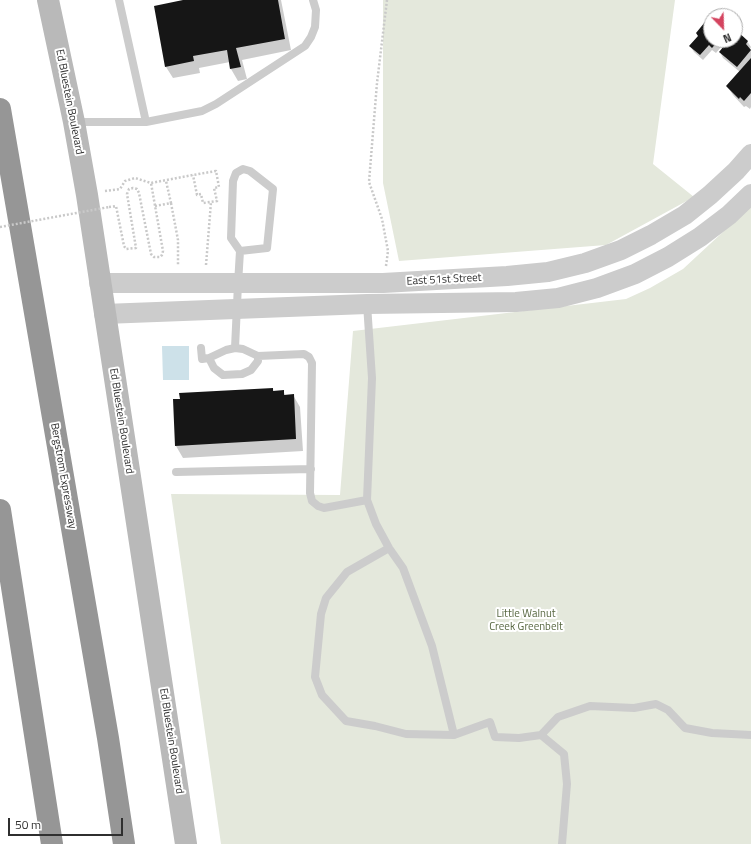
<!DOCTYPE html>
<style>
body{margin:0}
#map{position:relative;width:751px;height:844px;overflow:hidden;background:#fff;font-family:"Titillium Web",sans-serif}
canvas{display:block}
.north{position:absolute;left:703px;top:8px;width:40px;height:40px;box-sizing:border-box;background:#fff;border:1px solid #acacac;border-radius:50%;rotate:157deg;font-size:11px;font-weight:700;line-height:16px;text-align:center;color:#2f2f2f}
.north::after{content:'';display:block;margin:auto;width:14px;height:18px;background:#d4445f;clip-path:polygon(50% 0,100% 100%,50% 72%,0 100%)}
.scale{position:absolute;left:8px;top:818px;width:115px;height:18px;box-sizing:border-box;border:2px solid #2f2f2f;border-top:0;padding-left:5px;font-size:12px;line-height:14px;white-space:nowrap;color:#2f2f2f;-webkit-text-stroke:3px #fff;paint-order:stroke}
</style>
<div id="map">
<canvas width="751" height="844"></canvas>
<div class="north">N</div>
<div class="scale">50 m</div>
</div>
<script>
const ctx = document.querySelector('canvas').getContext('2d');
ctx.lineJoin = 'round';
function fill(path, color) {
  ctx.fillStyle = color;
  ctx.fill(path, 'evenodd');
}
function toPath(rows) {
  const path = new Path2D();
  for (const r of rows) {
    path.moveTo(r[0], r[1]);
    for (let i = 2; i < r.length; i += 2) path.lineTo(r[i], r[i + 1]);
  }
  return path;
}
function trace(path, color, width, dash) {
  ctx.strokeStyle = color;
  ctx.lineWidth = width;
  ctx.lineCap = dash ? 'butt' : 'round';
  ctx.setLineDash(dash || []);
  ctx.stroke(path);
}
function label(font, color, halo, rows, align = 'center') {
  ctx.font = font + ' "Titillium Web",sans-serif';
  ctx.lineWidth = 4;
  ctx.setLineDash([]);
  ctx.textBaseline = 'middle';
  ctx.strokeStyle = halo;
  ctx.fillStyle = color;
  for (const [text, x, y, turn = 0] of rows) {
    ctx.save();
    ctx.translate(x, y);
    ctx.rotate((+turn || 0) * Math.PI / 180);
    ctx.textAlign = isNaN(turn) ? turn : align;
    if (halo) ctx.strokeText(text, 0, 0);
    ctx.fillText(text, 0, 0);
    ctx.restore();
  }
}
fill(toPath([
 [383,0,675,0,653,164,694,197,606,245,399,261,383,183],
 [751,206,751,844,221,844,171,494,340,495,353,331,626,299,650,288,683,269]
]), '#e4e8dc');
fill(toPath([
 [162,346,189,346,189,380,163,380]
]), '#cde1e9');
fill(toPath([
 [184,0,281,0,291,50,242,60,247,79,238,81,231,69,230,62,199,68,200,73,173,78,166,67],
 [711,20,711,40,727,40,716,53,712,50,703,60,694,52,690,46],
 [735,35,747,41,751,47,750,49,751,50,751,107,750,109,746,106,744,107,733,95,727,86,740,72,723,58,720,52,731,40,735,40],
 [273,389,274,392,283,391,286,396,293,395,300,407,303,451,183,458,176,446,174,400]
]), '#0003');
fill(toPath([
 [183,0,278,0,285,39,236,48,241,67,230,69,227,50,193,56,194,61,165,67,154,6],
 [709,17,711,19,711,40,719,40,712,48,709,45,700,55,689,46,698,36,696,33],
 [737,31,748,41,746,44,751,50,737,67,719,52,729,40,735,40,735,33],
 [751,58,751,93,744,101,740,97,739,99,726,86],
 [273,388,273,391,284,390,284,395,294,394,296,439,175,446,173,399,180,399,179,393]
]), '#161616');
trace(toPath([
 [105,191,120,189,125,181,135,178,151,183,193,175,216,171,219,187,214,188,217,201,203,203,201,194,197,195,193,175],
 [171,203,178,240,178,266],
 [155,206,171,203,166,181],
 [109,207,116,206,124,246,126,249,136,248,127,194,129,189,133,188,137,189,139,193,151,254,154,257,160,257,162,255,163,251,151,183],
 [206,265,211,202],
 [386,266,388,251,382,219,369,182,377,83,387,0]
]), '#c9c9c9', 2.5, [2, 2]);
trace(toPath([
 [119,0,146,122],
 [75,122,146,122,202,111,216,104,305,46,311,37,315,27,316,10,313,0],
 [367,304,372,378,367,500,376,524,389,548,403,568,432,646,454,735,490,722,495,737,519,738,541,735,564,754,567,784,562,844],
 [201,348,202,359,209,358,226,350,235,348,243,349,258,356,304,354,309,357,312,363,310,493,312,501,318,506,324,508,367,500],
 [235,348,238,284,240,251,231,238,233,181,236,173,243,169,250,171,273,189,267,248,240,251],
 [209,358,214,368,223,375,242,374,251,370,258,361,258,356],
 [176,472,311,469],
 [389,548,347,572,326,598,321,614,315,677,322,695,346,721,375,726,406,734,454,735],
 [541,735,558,717,590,706,634,708,656,704,668,710,685,728,712,733,751,735]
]), '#ccc', 8);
trace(toPath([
 [99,283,383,283,507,276,548,272,585,263,621,250,651,235,685,215,710,195,736,171,751,154],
 [104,314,367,304,516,302,558,298,597,288,635,274,668,257,700,237,729,215,751,194]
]), '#ccc', 20);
trace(toPath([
 [48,0,74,122,87,195,186,844]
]), '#b9b9b9', 22);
trace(toPath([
 [0,109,108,738,124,844],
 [0,510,52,844]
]), '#969696', 22);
trace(toPath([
 [0,227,109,207]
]), '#c9c9c9', 2.5, [2, 2]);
label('11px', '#2f2f2f', '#fff', [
 ["Ed Bluestein Boulevard",69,102,79],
 ["East 51st Street",444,280,-3],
 ["Ed Bluestein Boulevard",121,421,81],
 ["Bergstrom Expressway",63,476,80],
 ["Ed Bluestein Boulevard",171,741,81]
]);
label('11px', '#576741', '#fff', [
 ["Little Walnut",526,614],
 ["Creek Greenbelt",526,627]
]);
</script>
